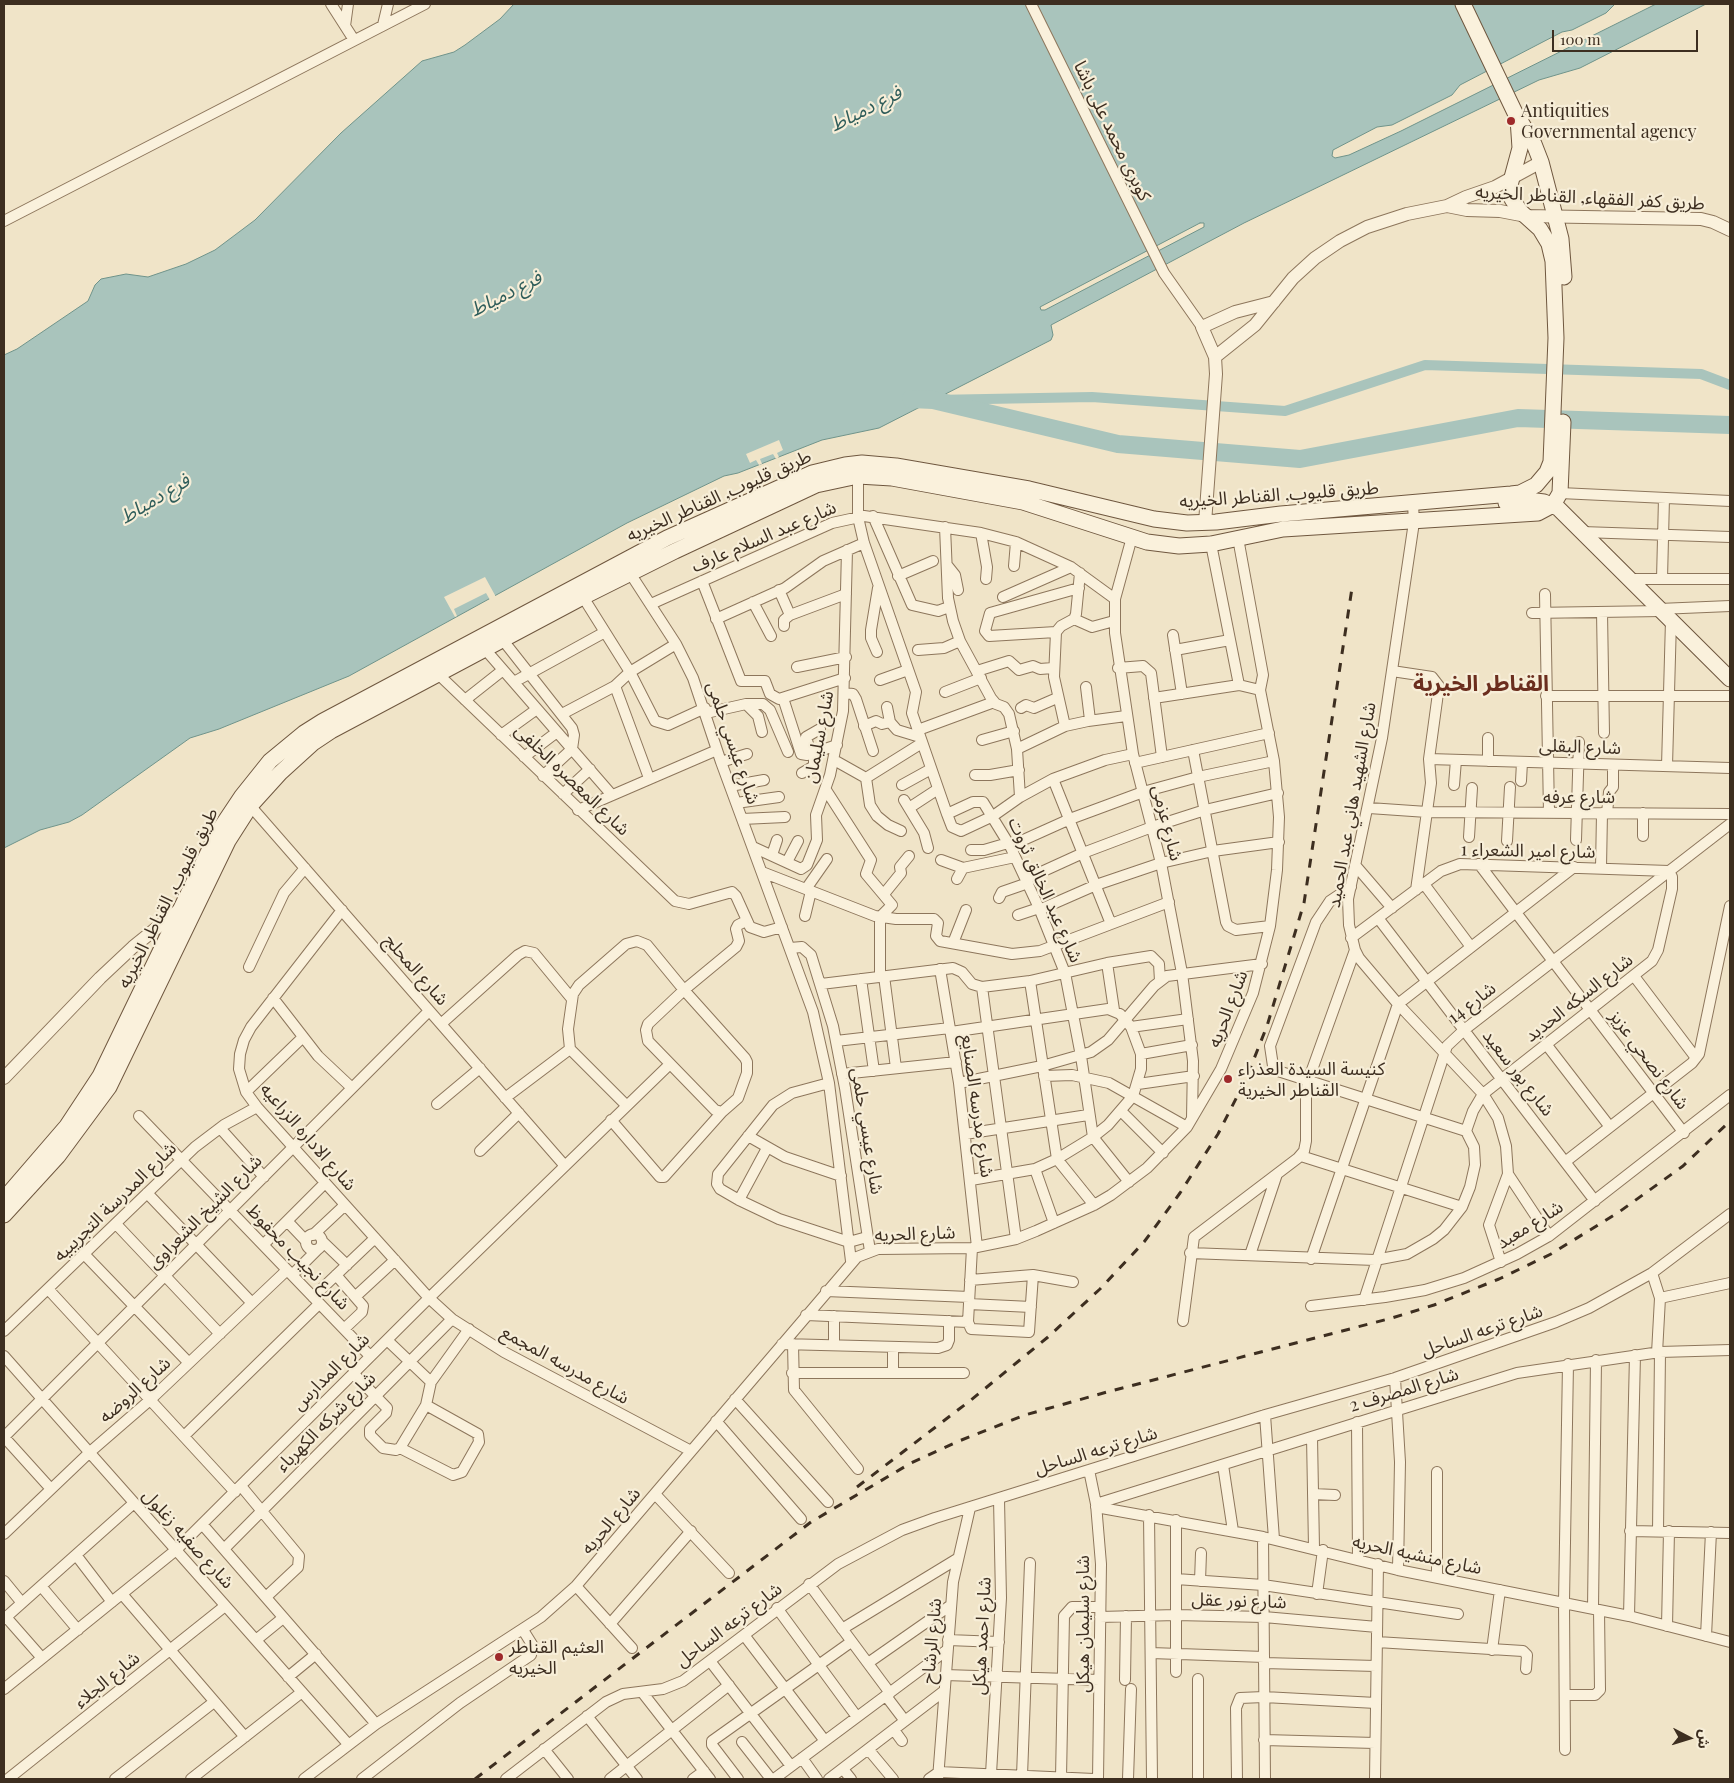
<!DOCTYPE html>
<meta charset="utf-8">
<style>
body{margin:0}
#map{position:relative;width:1734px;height:1783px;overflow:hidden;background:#f0e4c8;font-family:"Playfair Display","Noto Sans Arabic",serif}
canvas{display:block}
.frame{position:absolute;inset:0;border:5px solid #3d2e20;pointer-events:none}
.north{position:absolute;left:1664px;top:1713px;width:50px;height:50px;-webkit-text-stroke:4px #f7eed8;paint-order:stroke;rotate:95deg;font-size:14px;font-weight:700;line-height:20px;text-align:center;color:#3d2e20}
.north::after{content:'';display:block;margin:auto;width:18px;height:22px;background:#3d2e20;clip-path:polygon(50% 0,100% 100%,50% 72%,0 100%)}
.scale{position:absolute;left:1552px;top:30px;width:146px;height:22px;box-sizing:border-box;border:2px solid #3d2e20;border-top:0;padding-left:6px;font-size:15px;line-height:18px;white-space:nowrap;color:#3d2e20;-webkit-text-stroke:4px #f7eed8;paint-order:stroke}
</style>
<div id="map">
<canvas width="1734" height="1783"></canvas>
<div class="frame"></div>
<div class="north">ش</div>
<div class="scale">100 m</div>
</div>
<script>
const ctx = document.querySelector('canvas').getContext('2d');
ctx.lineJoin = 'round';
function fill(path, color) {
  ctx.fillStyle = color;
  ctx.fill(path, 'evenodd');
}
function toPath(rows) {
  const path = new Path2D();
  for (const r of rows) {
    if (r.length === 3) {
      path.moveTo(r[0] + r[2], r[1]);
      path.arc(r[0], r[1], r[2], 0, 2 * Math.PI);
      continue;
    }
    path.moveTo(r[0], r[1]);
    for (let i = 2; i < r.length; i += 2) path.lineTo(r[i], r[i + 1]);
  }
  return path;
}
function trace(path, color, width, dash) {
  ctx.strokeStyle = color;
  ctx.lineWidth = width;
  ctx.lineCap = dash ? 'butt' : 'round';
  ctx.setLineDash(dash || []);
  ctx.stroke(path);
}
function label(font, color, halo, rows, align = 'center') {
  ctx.font = font + ' "Playfair Display","Noto Sans Arabic",serif';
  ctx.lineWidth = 4.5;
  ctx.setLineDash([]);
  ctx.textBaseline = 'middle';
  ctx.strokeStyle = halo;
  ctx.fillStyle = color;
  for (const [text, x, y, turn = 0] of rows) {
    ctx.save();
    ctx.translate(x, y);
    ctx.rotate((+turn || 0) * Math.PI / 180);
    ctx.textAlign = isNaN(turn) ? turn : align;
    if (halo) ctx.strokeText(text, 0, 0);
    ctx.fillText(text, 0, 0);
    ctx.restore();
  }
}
const water = toPath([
 [514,4,1615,4,1606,13,1572,30,1562,32,1460,85,1452,95,1392,125,1377,127,1333,150,1332,156,1335,158,1349,155,1401,131,1656,4,1706,4,1580,68,1539,80,1244,223,1051,325,1053,335,1051,340,879,428,822,440,738,473,724,476,627,523,349,676,219,729,190,738,82,815,69,822,40,830,4,848,4,355,17,349,88,301,95,285,101,279,126,274,148,277,186,264,215,250,255,220,341,133,422,61,454,52,465,45,500,19,514,4],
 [1200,223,1204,223,1204,227,1045,310,1041,310,1040,307,1200,223]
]);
fill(water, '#a9c4bc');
trace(water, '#6f938a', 1);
fill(toPath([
 [779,440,783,450,777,453,779,457,776,459,773,454,760,459,762,464,759,465,756,460,750,463,746,454],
 [485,577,496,597,490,600,486,593,454,609,457,616,455,617,444,597]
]), '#f0e4c8');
trace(toPath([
 [933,400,1092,397,1285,411,1425,365,1701,374,1730,385]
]), '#a9c4bc', 10);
trace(toPath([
 [911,399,933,400,1118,444,1300,459,1518,418,1730,425]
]), '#a9c4bc', 18);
const minor = toPath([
 [331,4,354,40],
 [1031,4,1164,273,1202,327],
 [383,25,388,4],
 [345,26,348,4],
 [4,221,425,4],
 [858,476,858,517,864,543,916,692,912,713,947,814,973,802,983,802,1010,846,1039,908,1065,973,1081,1056,1093,1137,1129,1182],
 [1560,493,1730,501],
 [1413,504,1414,522,1382,738,1348,899,1349,925,1355,950,1359,958,1398,1004,1483,1094,1498,1118,1506,1146,1508,1174,1489,1225,1501,1262],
 [873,516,912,605,938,611,949,607],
 [945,527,948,598,953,621,960,641,991,698,996,704,1004,707,1009,714,1017,749,1020,797],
 [1582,532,1730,537],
 [981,533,987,567,986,579],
 [1132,537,1115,599,1115,633,1133,754,1161,863,1182,973,1193,1061,1192,1118],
 [1211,544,1239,685],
 [947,565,955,575,958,590],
 [1014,566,1016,542],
 [628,570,676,644,693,678,721,762,813,1012,829,1083,851,1261],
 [898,576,933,561],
 [1630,579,1730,579],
 [1662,579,1664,498],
 [702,581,741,681,765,681,770,694,779,699,845,678],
 [779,590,790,615],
 [1545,594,1549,813],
 [583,597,630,672,655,721,668,725,705,708],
 [1003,597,1071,567],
 [753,602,771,636],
 [651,604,832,523,864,516,981,533,1016,542,1071,567,1115,599],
 [1659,609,1730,606],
 [1602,612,1604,733],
 [1532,613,1662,611],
 [716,619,785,588,823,561,864,543],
 [1074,619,1092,627,1114,621],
 [784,626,784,620,790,615,846,594],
 [1056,632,989,636,985,631,990,613,1079,588],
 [1173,635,1182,694],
 [502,639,572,728,574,735,572,749,543,776],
 [484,648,611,794],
 [918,650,944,648,960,641],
 [1175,650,1230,640],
 [877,652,871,638,871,630,878,588],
 [797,667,846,657],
 [1118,668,1143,666,1151,673,1162,757],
 [977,671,1009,661,1019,670,1033,666,1040,669,1053,668],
 [1392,671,1432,677,1439,686,1429,759,1431,783,1416,890],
 [437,673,675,901,689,904,732,892,736,896,750,927,764,932,782,927],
 [880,680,908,670],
 [514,682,605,632],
 [615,686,649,778],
 [1086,687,1090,720],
 [945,692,981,678],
 [844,693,853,694,856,699,873,751],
 [1546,696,1730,696],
 [783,698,801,754,807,755,837,745],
 [1154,698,1239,685,1260,690],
 [465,700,503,670],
 [746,704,758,716,762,732],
 [887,707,890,722],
 [1021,708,1026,705,1034,708,1057,698],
 [706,713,746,704,763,704,770,710,788,752],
 [562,714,615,686,630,672,676,644],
 [864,726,876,721,882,724,890,722,897,730,920,737],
 [1065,726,1054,677,1056,632,1061,626,1074,619,1076,614,1080,573],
 [918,730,994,702],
 [501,735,537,709],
 [982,740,1014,731],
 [1017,749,1065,726,1088,721,1126,716],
 [1193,750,1226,922,1228,926,1236,930,1270,926],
 [811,754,806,737,820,729],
 [524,757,557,732],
 [1429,759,1730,768],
 [834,760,866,778,922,743],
 [1488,761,1488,738],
 [721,762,747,754],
 [1135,763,1269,733],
 [1667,766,1671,620],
 [802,773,814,766,814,753],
 [975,775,990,775,1019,770],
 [866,778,870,805,877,816,888,825,901,831],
 [1053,779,1111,924],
 [1521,781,1522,762],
 [902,785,931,769],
 [1454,785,1456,760],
 [730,786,764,780],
 [826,790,871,860,866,874,892,905,880,917,880,977],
 [563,794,590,769],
 [904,800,924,833,928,848],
 [247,802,565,1166],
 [736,803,779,797],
 [909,808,938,789],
 [1369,808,1427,812,1730,814],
 [578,810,717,750],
 [1607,813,1609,792,1613,787,1613,765],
 [947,814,952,827,961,831,993,816,1020,797,1053,779,1105,760,1133,754],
 [742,819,785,817],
 [1643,836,1643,813],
 [1469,837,1472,788],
 [1576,840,1579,742],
 [1507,841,1510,787],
 [1010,846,1070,819,1143,792,1198,777,1274,761],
 [753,847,801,869,807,865,817,840,816,815,830,775,843,711,847,550],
 [971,850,984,850,1008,843],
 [772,855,777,840],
 [941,860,963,868,1015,857],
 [787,862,798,841],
 [1479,864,1684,1133],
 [1355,865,1392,908],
 [1601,868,1602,813],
 [762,872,875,916,896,919,934,919,938,923,936,936,940,941,1012,954,1040,951,1169,902],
 [957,879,963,868],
 [1026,879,1083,853,1152,827,1205,810,1278,793],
 [1424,884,1471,947],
 [1351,887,1330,901,1316,922,1270,1046,1273,1066,1278,1071,1466,1131],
 [806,889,827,859],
 [884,894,901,873,900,867,909,856],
 [999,898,1002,892,1028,883],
 [342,910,251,1027,244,1040,240,1054,239,1069,246,1092,257,1107,429,1298,452,1319,504,1352,691,1451],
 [1039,910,1096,885,1161,863,1213,851,1279,842],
 [1018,915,1039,908],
 [805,916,811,891],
 [1378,918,1595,1201],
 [1351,938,1441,871,1460,864,1669,871,1672,877,1672,889,1658,950,1652,961,1483,1094,1473,1111,1466,1131],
 [953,943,966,910],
 [790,948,802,947,811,955,833,1026,845,1088,870,1251],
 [1107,963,1114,1010],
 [249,967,284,893,305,868],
 [940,969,959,1083,977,1247],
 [884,976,896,1068],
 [1634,976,1696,1058],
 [861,979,874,1071],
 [1030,981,1057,1159,1094,1205],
 [821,984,953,968,962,972,972,984,982,987,1030,981,1107,963,1151,956,1159,964,1160,981],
 [982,987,1016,1239],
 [273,998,318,1056,352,1088],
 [441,1024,518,955,525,951,534,953,572,999],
 [1131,1027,1188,1019],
 [951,1032,1108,1009,1120,1014,1131,1027,1141,1054,1141,1069,1133,1096,1108,1125,1093,1137,1057,1159,1035,1169,971,1180],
 [836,1041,950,1028],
 [1546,1044,1610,1127],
 [1141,1054,1192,1045],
 [842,1074,956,1062],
 [1044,1076,1072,1075,1109,1083,1187,1127],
 [829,1083,792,1093,773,1105,718,1174,717,1184,720,1189,739,1200,779,1219,849,1242,867,1237],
 [959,1083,1042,1066,1091,1052,1108,1040,1154,986,1167,976,1262,964],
 [1138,1084,1194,1076],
 [246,1092,302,1038],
 [505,1098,570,1049],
 [437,1104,480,1068],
 [626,1105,570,1049,568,1029,573,994,579,985,626,944,637,941,647,945,684,990,745,1058,747,1062,747,1073,738,1098,722,1112,715,1110,648,1041,646,1030,648,1024,684,990,736,947,739,941,736,929,738,925,746,921],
 [1121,1111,1163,1153],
 [139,1116,370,1356],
 [611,1120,660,1177,664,1177,722,1112],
 [220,1128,264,1177],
 [965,1134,1088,1115],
 [748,1136,785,1157,841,1176],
 [480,1151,519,1113],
 [1301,1156,1462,1207],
 [1565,1162,1692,1063,1699,1054,1730,906],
 [1035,1169,1054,1223],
 [1508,1174,1549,1236],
 [147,1193,252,1303],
 [739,1200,767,1148],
 [287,1221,306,1241],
 [116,1224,220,1334],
 [314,1242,8],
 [313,1235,345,1205],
 [322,1241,347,1265],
 [263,1245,325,1183],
 [972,1248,968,1322,971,1329,1029,1332,1033,1275],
 [1190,1253,1375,1260,1407,1254,1433,1239,1444,1230,1462,1207,1470,1187,1475,1165,1474,1147,1466,1131],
 [84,1254,189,1363],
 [1250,1255,1277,1174],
 [1311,1259,1398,1004,1574,867],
 [1652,1273,1660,1298,1657,1353],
 [292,1275,318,1249],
 [336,1275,363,1306,362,1312,344,1329],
 [970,1280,1033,1275,1073,1282],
 [48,1289,235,1492],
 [826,1291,969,1297],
 [356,1296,395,1260],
 [313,1297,375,1238],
 [1660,1298,1730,1283],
 [1364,1300,1447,1046,1464,1030,1730,824],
 [969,1304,1031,1307],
 [1311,1306,1385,1297,1425,1290,1464,1278,1517,1254,1549,1236,1730,1095],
 [806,1315,968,1322],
 [834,1316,834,1345],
 [1183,1321,1194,1237,1298,1158,1304,1151,1306,1141,1306,1095,1308,1081,1355,950],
 [4,1331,195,1147,224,1125,257,1107],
 [387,1340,431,1382],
 [782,1344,938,1348,947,1345,949,1340,949,1321],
 [793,1344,794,1390,858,1469],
 [893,1347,893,1373],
 [4,1356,348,1744],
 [353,1373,387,1408,386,1413,370,1429,370,1435,383,1448,396,1450,400,1448,426,1405,431,1382,469,1329],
 [792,1373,964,1373],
 [1395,1378,1400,1462,1398,1570],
 [735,1399,828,1502],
 [1265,1415,1274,1539],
 [716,1421,801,1519],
 [1357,1422,1358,1559],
 [184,1436,319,1304],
 [4,1437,429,1011],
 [4,1437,51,1489],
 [1312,1437,1314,1548],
 [400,1448,453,1475,462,1472,479,1442,478,1434,426,1405],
 [1223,1465,1233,1531],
 [1089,1470,1096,1504,1101,1564,1098,1779],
 [241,1486,299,1556,298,1567,266,1597],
 [655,1494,729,1573],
 [1313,1494,1335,1495],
 [1096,1504,1517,1373,1660,1352,1730,1350],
 [1096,1507,1263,1537,1398,1570,1629,1616,1730,1642],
 [1149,1515,1152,1779],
 [202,1524,376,1724],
 [1630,1531,1730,1533],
 [1658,1531,1660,1352],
 [4,1534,90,1452,150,1400,287,1270],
 [1263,1537,1265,1779],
 [224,1549,452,1319],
 [76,1555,112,1602],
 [1437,1577,1437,1472],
 [1176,1579,1263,1585,1458,1614],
 [4,1581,22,1603],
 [1200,1581,1201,1553],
 [809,1584,890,1693],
 [41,1586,78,1630],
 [576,1586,632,1648],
 [122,1594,245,1737],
 [1317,1594,1323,1550],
 [777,1608,857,1717],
 [1593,1609,1596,1360],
 [1629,1616,1635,1355],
 [6,1617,42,1658],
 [1100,1617,1176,1615,1264,1617,1377,1627],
 [4,1619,134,1503],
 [610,1624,691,1531],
 [1667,1626,1669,1531],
 [842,1629,957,1559],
 [744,1635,825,1741],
 [1706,1636,1711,1532],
 [256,1640,283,1618],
 [948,1640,999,1642],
 [1377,1642,1523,1651,1527,1655,1526,1669],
 [1492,1650,1500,1590],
 [1151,1653,1264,1657],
 [710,1661,791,1766],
 [868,1663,951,1605],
 [1264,1663,1376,1666],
 [1176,1672,1176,1520],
 [945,1675,1099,1680],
 [288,1677,316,1654],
 [1198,1679,1198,1779],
 [1125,1680,1126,1616],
 [4,1689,176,1550,429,1298,670,1064],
 [642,1692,710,1779],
 [1565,1695,1595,1695,1600,1690,1599,1610],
 [886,1696,905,1721],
 [587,1716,637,1779],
 [894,1730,902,1741],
 [1264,1740,1375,1743],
 [742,1742,771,1779],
 [544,1749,568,1779],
 [868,1749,893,1779],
 [1565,1750,1564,1602,1568,1364],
 [802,1758,817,1779],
 [843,1769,851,1779],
 [991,1774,1001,1598,999,1499],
 [1022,1776,1030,1563],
 [1061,1778,1064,1616,1072,1607,1100,1607],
 [8,1779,225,1606],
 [115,1779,214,1702],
 [191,1779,302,1692],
 [304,1779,376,1724,541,1617,576,1586,857,1257,878,1249,972,1248,1016,1239,1036,1231,1094,1205,1111,1195,1147,1168,1187,1127,1221,1069,1253,993,1270,926,1277,870,1279,817,1274,761,1260,690,1263,675,1238,538],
 [362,1779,460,1703,531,1655,533,1646,523,1630],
 [506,1779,606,1702,623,1694,663,1689,683,1681,838,1564,902,1530,935,1518,1265,1415,1395,1378,1556,1322,1589,1308,1652,1273,1730,1214],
 [610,1779,729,1685],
 [693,1779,704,1771],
 [738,1779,712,1745,712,1741,851,1642],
 [774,1779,947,1650],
 [829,1779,944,1691],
 [929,1779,939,1772,1094,1779],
 [938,1779,953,1582,970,1508],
 [1128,1779,1131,1689],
 [1237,1779,1236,1708,1240,1698,1264,1697,1376,1703],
 [1375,1779,1378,1564]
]);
const tertiary = toPath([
 [1447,206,1467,210,1500,211,1526,216,1701,219,1713,222,1730,230],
 [1215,357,1255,325,1293,278,1315,258,1340,241,1367,227,1407,214,1447,206,1466,197,1495,187,1541,162],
 [1205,523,1216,374,1215,357,1202,327,1235,312,1274,302],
 [4,1078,100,978,133,947,179,910]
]);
const secondary = toPath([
 [1521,122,1534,144,1541,162,1561,239,1564,277],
 [1506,503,1536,501,1544,502,1558,508,1730,679],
 [4,1199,67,1126,100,1076,218,832,242,796,270,761,304,733,323,721,667,538,812,473,845,465,862,463,896,466,1029,489,1154,519,1187,523,1216,522,1281,514,1511,494,1520,493,1536,485,1547,472,1551,462,1556,338,1553,261,1549,244,1540,229,1520,211,1512,199,1510,185,1520,148,1518,119,1463,4],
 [4,1215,58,1156,109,1087,228,841,251,805,280,773,313,743,331,731,583,597,675,551,816,485,858,476,892,478,1023,502,1147,542,1179,546,1211,544,1283,529,1538,513,1553,505,1560,493,1563,422]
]);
trace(minor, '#8d765c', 12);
trace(tertiary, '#8d765c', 14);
trace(secondary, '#6f573f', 17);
trace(minor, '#faf1dc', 10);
trace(tertiary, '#faf1dc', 12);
trace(secondary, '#faf1dc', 15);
trace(toPath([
 [857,1487,971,1400,1048,1337,1100,1289,1144,1242,1180,1193,1218,1134,1246,1079,1267,1026,1304,903,1352,588],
 [475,1779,811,1522,911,1463,959,1441,1025,1415,1107,1392,1392,1318,1434,1305,1499,1279,1551,1254,1619,1212,1683,1166,1730,1121]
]), '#3d2e20', 3, [9, 9]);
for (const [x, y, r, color] of [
 [1511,121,5,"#9e2a2b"],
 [1228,1079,5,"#9e2a2b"],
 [499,1657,5,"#9e2a2b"]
]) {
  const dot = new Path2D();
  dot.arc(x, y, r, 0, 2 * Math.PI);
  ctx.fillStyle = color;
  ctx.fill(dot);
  trace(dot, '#f7eed8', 2);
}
label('18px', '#3d2e20', '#f7eed8', [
 ["Antiquities",1521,111],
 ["Governmental agency",1521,132],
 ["كنيسة السيدة العذراء",1238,1069],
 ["القناطر الخيرية",1238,1090],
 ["العثيم القناطر",509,1647],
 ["الخيريه",509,1668]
], 'left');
label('18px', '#3d2e20', '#f7eed8', [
 ["كوبرى محمد على باشا",1112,131,64],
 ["طريق كفر الفقهاء, القناطر الخيريه",1590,198,3],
 ["طريق قليوب, القناطر الخيريه",1279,495,-4],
 ["طريق قليوب, القناطر الخيريه",719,496,-24],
 ["شارع عبد السلام عارف",764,537,-23],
 ["شارع سليمان",819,737,-79],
 ["شارع عيسي حلمى",733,743,71],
 ["شارع البقلى",1580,747,2],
 ["شارع المعصره الخلفى",572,780,44],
 ["شارع عرفه",1579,797],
 ["شارع الشهيد هاني عبد الحميد",1352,805,-80],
 ["شارع عزمى",1167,823,76],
 ["شارع امير الشعراء 1",1528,851,1],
 ["شارع عبد الخالق ثروت",1045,890,66],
 ["طريق قليوب, القناطر الخيريه",168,898,-63],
 ["شارع المحلج",416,970,49],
 ["شارع السكه الحديد",1579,998,-38],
 ["شارع 14",1472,1003,-38],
 ["شارع الحريه",1228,1009,-69],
 ["شارع نصحي عزيز",1649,1060,53],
 ["شارع بور سعيد",1518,1073,52],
 ["شارع مدرسه الصنايع",977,1106,82],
 ["شارع عيسي حلمى",867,1131,81],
 ["شارع الاداره الزراعيه",308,1137,49],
 ["شارع المدرسة التجريبيه",115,1202,-44],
 ["شارع الشيخ الشعراوى",205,1212,-45],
 ["شارع معبد",1530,1225,-32],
 ["شارع الحريه",915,1234,-2],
 ["شارع نجيب محفوظ",298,1257,46],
 ["شارع ترعه الساحل",1482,1331,-19],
 ["شارع مدرسه المجمع",565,1365,29],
 ["شارع المدارس",331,1372,-45],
 ["شارع الروضه",135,1390,-42],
 ["شارع المصرف 2",1404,1390,-17],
 ["شارع شركه الكهرباء",326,1422,-45],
 ["شارع ترعه الساحل",1096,1451,-17],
 ["شارع الحريه",611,1521,-50],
 ["شارع صفيه زغلول",188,1539,48],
 ["شارع منشيه الحريه",1417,1555,12],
 ["شارع نور عقل",1239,1601,2],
 ["شارع سليمان هيكل",1083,1624,-90],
 ["شارع ترعه الساحل",729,1625,-37],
 ["شارع احمد هيكل",982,1636,-87],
 ["شارع الرشاح",932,1641,-85],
 ["شارع الجلاء",107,1680,-39]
]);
label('italic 19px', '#2f5d5a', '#f7eed8', [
 ["فرع دمياط",866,109,-27],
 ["فرع دمياط",506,294,-27],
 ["فرع دمياط",155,499,-31]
]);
label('bold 22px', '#6b2e1e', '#f7eed8', [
 ["القناطر الخيرية",1481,684]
]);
</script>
